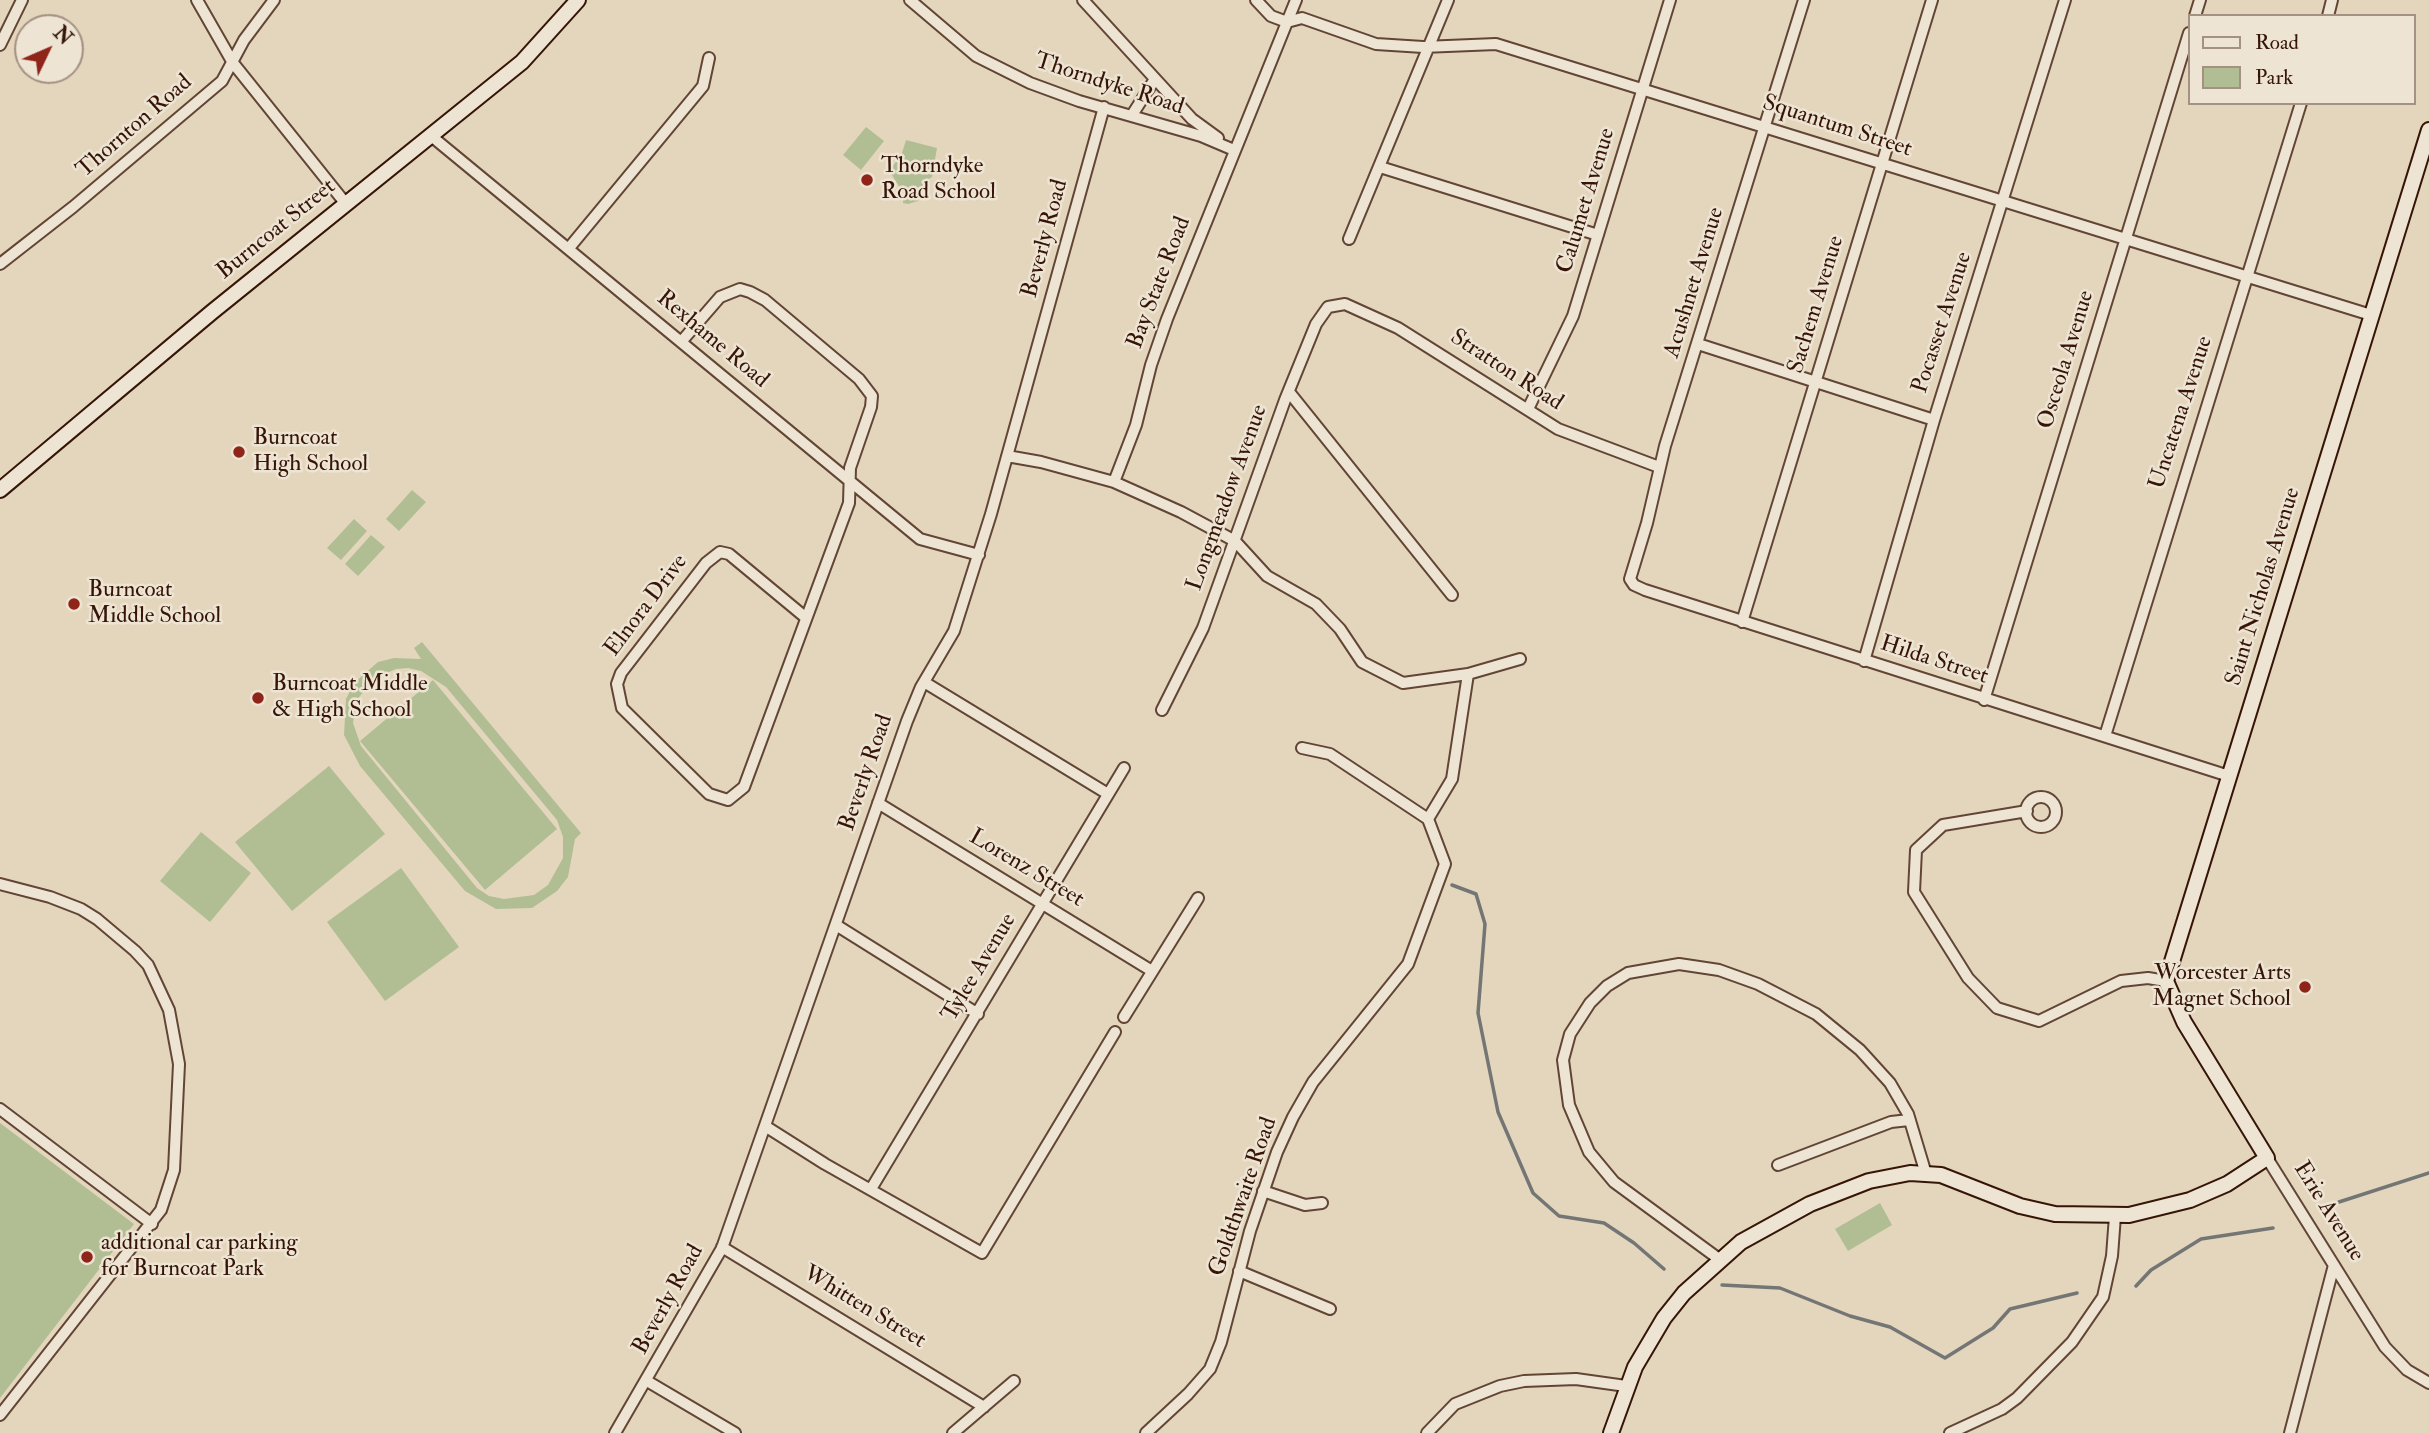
<!DOCTYPE html>
<style>
body{margin:0}
#map{position:relative;width:2429px;height:1433px;overflow:hidden;background:#e4d6bd;font-family:"IM FELL Double Pica",serif}
canvas{display:block}
.legend{position:absolute;left:2188px;top:14px;width:228px;height:91px;box-sizing:border-box;background:#ede4d4;border:2px solid #a49182;margin:0;padding:9px 12px;list-style:none;font-size:21px;color:#361507}
.legend li{display:flex;align-items:center;gap:14px;height:35px}
.legend b{width:35px;border:2px solid #a49182}
.north{position:absolute;left:14px;top:14px;width:70px;height:70px;box-sizing:border-box;background:#ede4d4;border:2px solid #a49182;border-radius:50%;rotate:46deg;font-size:19px;font-weight:700;line-height:28px;text-align:center;color:#361507}
.north::after{content:'';display:block;margin:auto;width:24px;height:32px;background:#8f2418;clip-path:polygon(50% 0,100% 100%,50% 72%,0 100%)}
</style>
<div id="map">
<canvas width="2429" height="1433"></canvas>
<ul class="legend">
<li><b style="height:9px;background:#ede4d4"></b>Road</li>
<li><b style="height:19px;background:#b1be93"></b>Park</li>
</ul>
<div class="north">N</div>
</div>
<script>
const ctx = document.querySelector('canvas').getContext('2d');
ctx.lineJoin = 'round';
function fill(path, color) {
  ctx.fillStyle = color;
  ctx.fill(path, 'evenodd');
}
function toPath(rows) {
  const path = new Path2D();
  for (const r of rows) {
    if (r.length === 3) {
      path.moveTo(r[0] + r[2], r[1]);
      path.arc(r[0], r[1], r[2], 0, 2 * Math.PI);
      continue;
    }
    path.moveTo(r[0], r[1]);
    for (let i = 2; i < r.length; i += 2) path.lineTo(r[i], r[i + 1]);
  }
  return path;
}
function trace(path, color, width, dash) {
  ctx.strokeStyle = color;
  ctx.lineWidth = width;
  ctx.lineCap = dash ? 'butt' : 'round';
  ctx.setLineDash(dash || []);
  ctx.stroke(path);
}
function label(font, color, halo, rows, align = 'center') {
  ctx.font = font + ' "IM FELL Double Pica",serif';
  ctx.lineWidth = 5;
  ctx.setLineDash([]);
  ctx.textBaseline = 'middle';
  ctx.strokeStyle = halo;
  ctx.fillStyle = color;
  for (const [text, x, y, turn = 0] of rows) {
    ctx.save();
    ctx.translate(x, y);
    ctx.rotate((+turn || 0) * Math.PI / 180);
    ctx.textAlign = isNaN(turn) ? turn : align;
    if (halo) ctx.strokeText(text, 0, 0);
    ctx.fillText(text, 0, 0);
    ctx.restore();
  }
}
fill(toPath([
 [866,127,884,141,861,170,843,155],
 [906,140,937,148,932,177,924,182,918,201,908,204,903,203,903,193,889,170,901,156],
 [412,490,426,502,399,531,386,519],
 [354,519,367,531,341,560,327,548],
 [371,535,385,547,358,576,345,564],
 [422,642,581,833,575,839,568,877,557,891,532,908,496,909,465,891,360,766,344,735,346,699,354,683,378,662,394,658,421,659,414,648],
 [408,668,421,671,446,687,557,820,563,837,563,858,548,885,534,895,504,899,489,896,477,888,361,746,353,723,357,700,373,679,396,669],
 [433,680,557,829,485,890,360,741],
 [329,766,385,834,292,911,235,842],
 [201,832,251,873,210,922,160,881],
 [401,868,459,947,385,1001,327,922],
 [0,1123,134,1224,0,1398],
 [1880,1203,1892,1225,1848,1251,1835,1229]
]), '#b1be93');
trace(toPath([
 [1452,885,1476,894,1485,924,1478,1013,1498,1112,1533,1193,1559,1216,1604,1223,1634,1243,1664,1269],
 [2339,1202,2429,1173],
 [1722,1285,1780,1288,1850,1316,1890,1327,1945,1358,1993,1328,2010,1309,2077,1293],
 [2136,1286,2151,1270,2201,1239,2273,1228]
]), '#737674', 3.5);
const street = toPath([
 [197,0,233,63,346,204],
 [910,0,976,56,1030,83,1079,101,1201,136,1234,150],
 [1083,0,1192,119,1218,138],
 [1256,0,1271,16,1287,22,1302,18,1376,44,1423,47,1496,44,2371,315],
 [1804,0,1665,446,1647,523,1630,579,1634,585,1645,590,2229,776],
 [2195,16,2200,0],
 [2328,16,2332,0],
 [0,45,22,0],
 [1132,115,1155,79],
 [430,135,920,539,979,555],
 [1380,167,1598,235],
 [1349,239,1448,0],
 [569,248,703,86,709,58],
 [0,264,73,207,222,81,244,40,274,0],
 [681,342,720,297,740,289,750,292,765,300,859,379,872,396,871,407,850,468,849,503,744,787,728,800,709,794,622,708,617,684,621,673,706,563,720,552,729,554,805,617],
 [1698,344,1934,420],
 [1289,392,1452,595],
 [1528,409,1573,316,1670,0],
 [1007,456,1041,462,1114,482,1136,425,1151,365,1167,319,1296,0],
 [1114,482,1181,512,1235,541,1267,576,1316,604,1340,629,1362,662,1403,683,1468,674,1520,659],
 [1742,622,1932,0],
 [1864,661,1934,420,2065,0],
 [924,682,1108,794],
 [1984,700,2189,33],
 [1162,710,1203,628,1285,400,1316,324,1328,307,1345,304,1398,328,1558,429,1659,467],
 [2105,736,2301,103],
 [1302,748,1330,754,1428,819],
 [2041,812,15],
 [878,803,1152,971],
 [2027,811,1943,825,1916,850,1914,892,1968,978,1997,1008,2039,1021,2121,981,2148,978,2166,981],
 [0,884,50,897,81,909,97,919,135,951,148,965,169,1010,179,1064,174,1170,161,1210,0,1415],
 [836,925,978,1014],
 [1124,1017,1198,898],
 [0,1109,152,1224],
 [765,1126,825,1164,982,1253,1115,1032],
 [2267,1158,2385,1347,2407,1370,2429,1383],
 [1778,1165,1891,1122,1909,1120],
 [871,1189,1124,768],
 [1263,1191,1305,1205,1322,1203],
 [722,1247,984,1407],
 [1719,1259,1614,1182,1589,1152,1569,1105,1563,1060,1570,1034,1590,1003,1607,986,1628,973,1679,964,1719,970,1758,984,1816,1014,1860,1050,1890,1083,1908,1114,1926,1174],
 [1239,1271,1330,1309],
 [647,1381,735,1433],
 [615,1433,722,1248,907,721,921,687,954,631,991,514,1104,107],
 [953,1433,1014,1381],
 [1146,1433,1188,1394,1210,1369,1221,1342,1250,1231,1277,1152,1293,1117,1313,1082,1408,964,1445,864,1428,819,1452,779,1468,674],
 [1427,1433,1455,1404,1500,1386,1524,1381,1576,1379,1626,1386],
 [1950,1433,2002,1409,2017,1398,2072,1342,2103,1297,2112,1256,2115,1216],
 [2290,1433,2334,1265]
]);
const secondary = toPath([
 [0,490,212,312,522,62,578,0],
 [1611,1433,1635,1367,1664,1318,1684,1293,1741,1242,1810,1204,1869,1181,1910,1173,1941,1175,2020,1206,2055,1214,2129,1215,2190,1200,2227,1184,2267,1158,2184,1022,2166,981,2429,130]
]);
trace(street, '#624534', 14);
trace(secondary, '#361507', 18);
trace(street, '#ede4d4', 10);
trace(secondary, '#ede4d4', 14);
for (const [x, y, r, color] of [
 [867,180,7,"#8f2418"],
 [239,452,7,"#8f2418"],
 [74,604,7,"#8f2418"],
 [258,698,7,"#8f2418"],
 [2305,987,7,"#8f2418"],
 [87,1257,7,"#8f2418"]
]) {
  const dot = new Path2D();
  dot.arc(x, y, r, 0, 2 * Math.PI);
  ctx.fillStyle = color;
  ctx.fill(dot);
  trace(dot, '#ede4d4', 2.5);
}
label('23px', '#361507', '#ede4d4', [
 ["Thorndyke Road",1109,85,18],
 ["Thornton Road",135,127,-41],
 ["Squantum Street",1837,127,18],
 ["Calumet Avenue",1587,201,-73],
 ["Burncoat Street",277,230,-39],
 ["Beverly Road",1046,239,-75],
 ["Bay State Road",1160,283,-69],
 ["Acushnet Avenue",1695,283,-73],
 ["Sachem Avenue",1817,305,-73],
 ["Pocasset Avenue",1943,323,-72],
 ["Rexhame Road",712,340,40],
 ["Osceola Avenue",2067,360,-73],
 ["Stratton Road",1506,371,33],
 ["Uncatena Avenue",2182,413,-72],
 ["Longmeadow Avenue",1228,498,-70],
 ["Saint Nicholas Avenue",2264,587,-73],
 ["Elnora Drive",647,606,-53],
 ["Hilda Street",1934,661,18],
 ["Beverly Road",867,773,-71],
 ["Lorenz Street",1026,869,31],
 ["Tylee Avenue",980,968,-59],
 ["Goldthwaite Road",1244,1197,-71],
 ["Erie Avenue",2328,1212,58],
 ["Beverly Road",669,1300,-61],
 ["Whitten Street",864,1308,31]
]);
label('23px', '#361507', '#ede4d4', [
 ["Thorndyke",881,167],
 ["Road School",881,193],
 ["Burncoat",253,439],
 ["High School",253,465],
 ["Burncoat",88,591],
 ["Middle School",88,617],
 ["Burncoat Middle",272,685],
 ["& High School",272,711],
 ["Worcester Arts",2291,974,"right"],
 ["Magnet School",2291,1000,"right"],
 ["additional car parking",101,1244],
 ["for Burncoat Park",101,1270]
], 'left');
</script>
